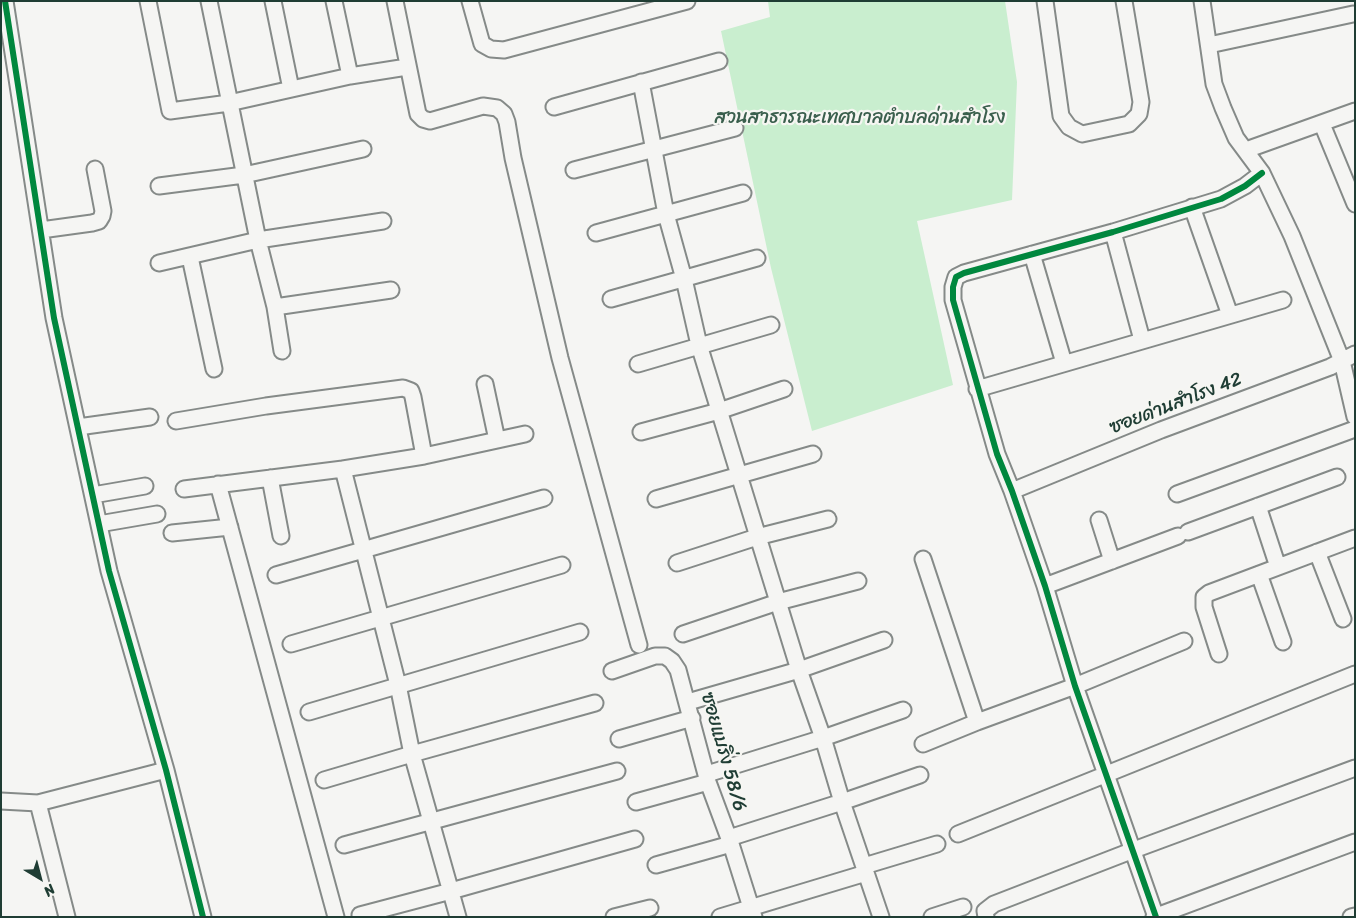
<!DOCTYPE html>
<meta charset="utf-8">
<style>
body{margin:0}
#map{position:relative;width:1356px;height:918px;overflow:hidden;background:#f5f5f3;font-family:Sriracha,sans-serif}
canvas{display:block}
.frame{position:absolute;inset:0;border:2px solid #1f3d34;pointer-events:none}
.north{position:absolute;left:15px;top:853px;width:50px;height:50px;-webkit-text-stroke:4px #f6f6f2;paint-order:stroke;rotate:143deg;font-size:14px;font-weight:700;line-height:20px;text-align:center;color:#1f3d34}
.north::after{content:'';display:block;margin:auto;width:18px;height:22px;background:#1f3d34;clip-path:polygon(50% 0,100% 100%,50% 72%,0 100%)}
</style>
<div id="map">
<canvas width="1356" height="918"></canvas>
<div class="frame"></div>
<div class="north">N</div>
</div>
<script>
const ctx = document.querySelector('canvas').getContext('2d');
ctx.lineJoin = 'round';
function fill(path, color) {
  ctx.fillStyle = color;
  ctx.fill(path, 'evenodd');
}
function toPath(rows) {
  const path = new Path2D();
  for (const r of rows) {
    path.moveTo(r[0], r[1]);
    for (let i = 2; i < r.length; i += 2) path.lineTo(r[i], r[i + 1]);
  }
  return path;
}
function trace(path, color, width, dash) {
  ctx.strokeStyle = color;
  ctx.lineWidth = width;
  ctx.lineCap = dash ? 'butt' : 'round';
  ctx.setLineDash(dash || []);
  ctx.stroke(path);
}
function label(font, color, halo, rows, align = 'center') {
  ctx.font = font + ' Sriracha,"Playpen Sans Thai",sans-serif';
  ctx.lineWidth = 4.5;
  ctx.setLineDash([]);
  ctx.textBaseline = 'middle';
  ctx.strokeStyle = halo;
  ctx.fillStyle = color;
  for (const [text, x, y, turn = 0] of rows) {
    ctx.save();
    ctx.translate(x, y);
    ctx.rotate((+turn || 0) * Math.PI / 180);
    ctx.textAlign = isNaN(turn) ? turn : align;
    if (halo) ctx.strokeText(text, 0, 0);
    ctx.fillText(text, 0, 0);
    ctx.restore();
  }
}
fill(toPath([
 [768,1,1005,1,1017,82,1012,200,917,221,953,385,812,431,771,268,721,31,770,17]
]), '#c9eecf');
const minor = toPath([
 [5,1,54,318,109,571,166,770,203,917],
 [148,1,170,111,229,103,350,76,407,67],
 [209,1,258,240,275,307,282,351],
 [273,1,291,89],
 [334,1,350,76],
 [395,1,418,114,423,119,430,121,483,106,497,108,504,114,507,122,513,158,560,358,639,645],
 [470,1,482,44,491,49,504,50,687,1],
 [1045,1,1061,116,1069,127,1082,134,1129,124,1139,114,1141,102,1124,1],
 [1202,1,1214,84,1223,108,1236,138,1262,173,1292,236,1342,361,1355,417],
 [1209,45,1353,14],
 [641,82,666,214,684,279,699,345,799,670,823,738,842,802,881,917],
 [554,107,719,61],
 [1322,124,1355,204],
 [1246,150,1355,111],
 [574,170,735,128],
 [159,186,244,175,363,149],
 [1192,207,1230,315],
 [41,230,92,223,99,221,102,216,103,211,95,169],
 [1113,232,1142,340],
 [596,233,743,193],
 [1032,254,1064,363],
 [190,257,214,369],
 [159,263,258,240,383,221],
 [611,299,757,258],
 [275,307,391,290],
 [638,364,771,325],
 [485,384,497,440],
 [977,389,1283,300],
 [176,421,266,406,403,388,411,391,413,397,424,456],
 [78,427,150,417],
 [641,432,719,411,784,389],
 [270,478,281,536],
 [218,484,336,917],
 [184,489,343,469],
 [1012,491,1161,430,1330,367,1355,354],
 [1177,494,1355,429],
 [93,495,145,486],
 [656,499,813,454],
 [1258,506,1278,567],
 [1099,520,1112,561],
 [99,524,157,514],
 [1188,532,1337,477],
 [172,533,230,527],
 [1317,552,1343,619],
 [923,559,977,722],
 [677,563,757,537,828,519],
 [1259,574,1283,642],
 [276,575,544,498],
 [1045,586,1178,536],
 [683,634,778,602,858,581],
 [291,644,562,565],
 [1219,654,1204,607,1204,597,1209,593,1355,538],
 [612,671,655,656,665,656,672,661,678,670,708,782,731,844,754,917],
 [688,702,799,670,884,640],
 [309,712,580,632],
 [619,739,692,718],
 [923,744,977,722,1075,686,1184,641],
 [707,774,823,738,903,710],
 [324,780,412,754,595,703],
 [1,801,38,803,166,770],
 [636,802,708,782],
 [38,803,67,917],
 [958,834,1355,674],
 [729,838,842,802,920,775],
 [344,845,617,771],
 [656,865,731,844],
 [864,866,937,844],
 [360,915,451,891,635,839],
 [458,917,412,754,398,685,343,469,424,456,525,434],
 [614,917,650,908],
 [720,917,866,873],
 [932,917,963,907],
 [986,917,985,911,994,904,1131,851,1355,768],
 [1154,917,1355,842],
 [1156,917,1075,686,1045,586,1012,491,997,454,953,300,953,287,956,277,964,273,1113,232,1221,199,1245,186,1262,173],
 [1351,917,1355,916]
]);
trace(minor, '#858a88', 19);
trace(minor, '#f5f5f3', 15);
trace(toPath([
 [5,1,54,318,109,571,166,770,203,917],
 [1156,917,1075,686,1045,586,1012,491,997,454,953,300,953,287,956,277,964,273,1113,232,1221,199,1245,186,1262,173]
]), '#00873e', 6);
label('19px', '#3a5f4d', '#f6f6f2', [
 ["สวนสาธารณะเทศบาลตำบลด่านสำโรง",860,118]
]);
label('19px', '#1f3d34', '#f6f6f2', [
 ["ซอยด่านสำโรง 42",1176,404,-21],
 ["ซอยแบริ่ง 58/6",723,752,74]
]);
</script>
